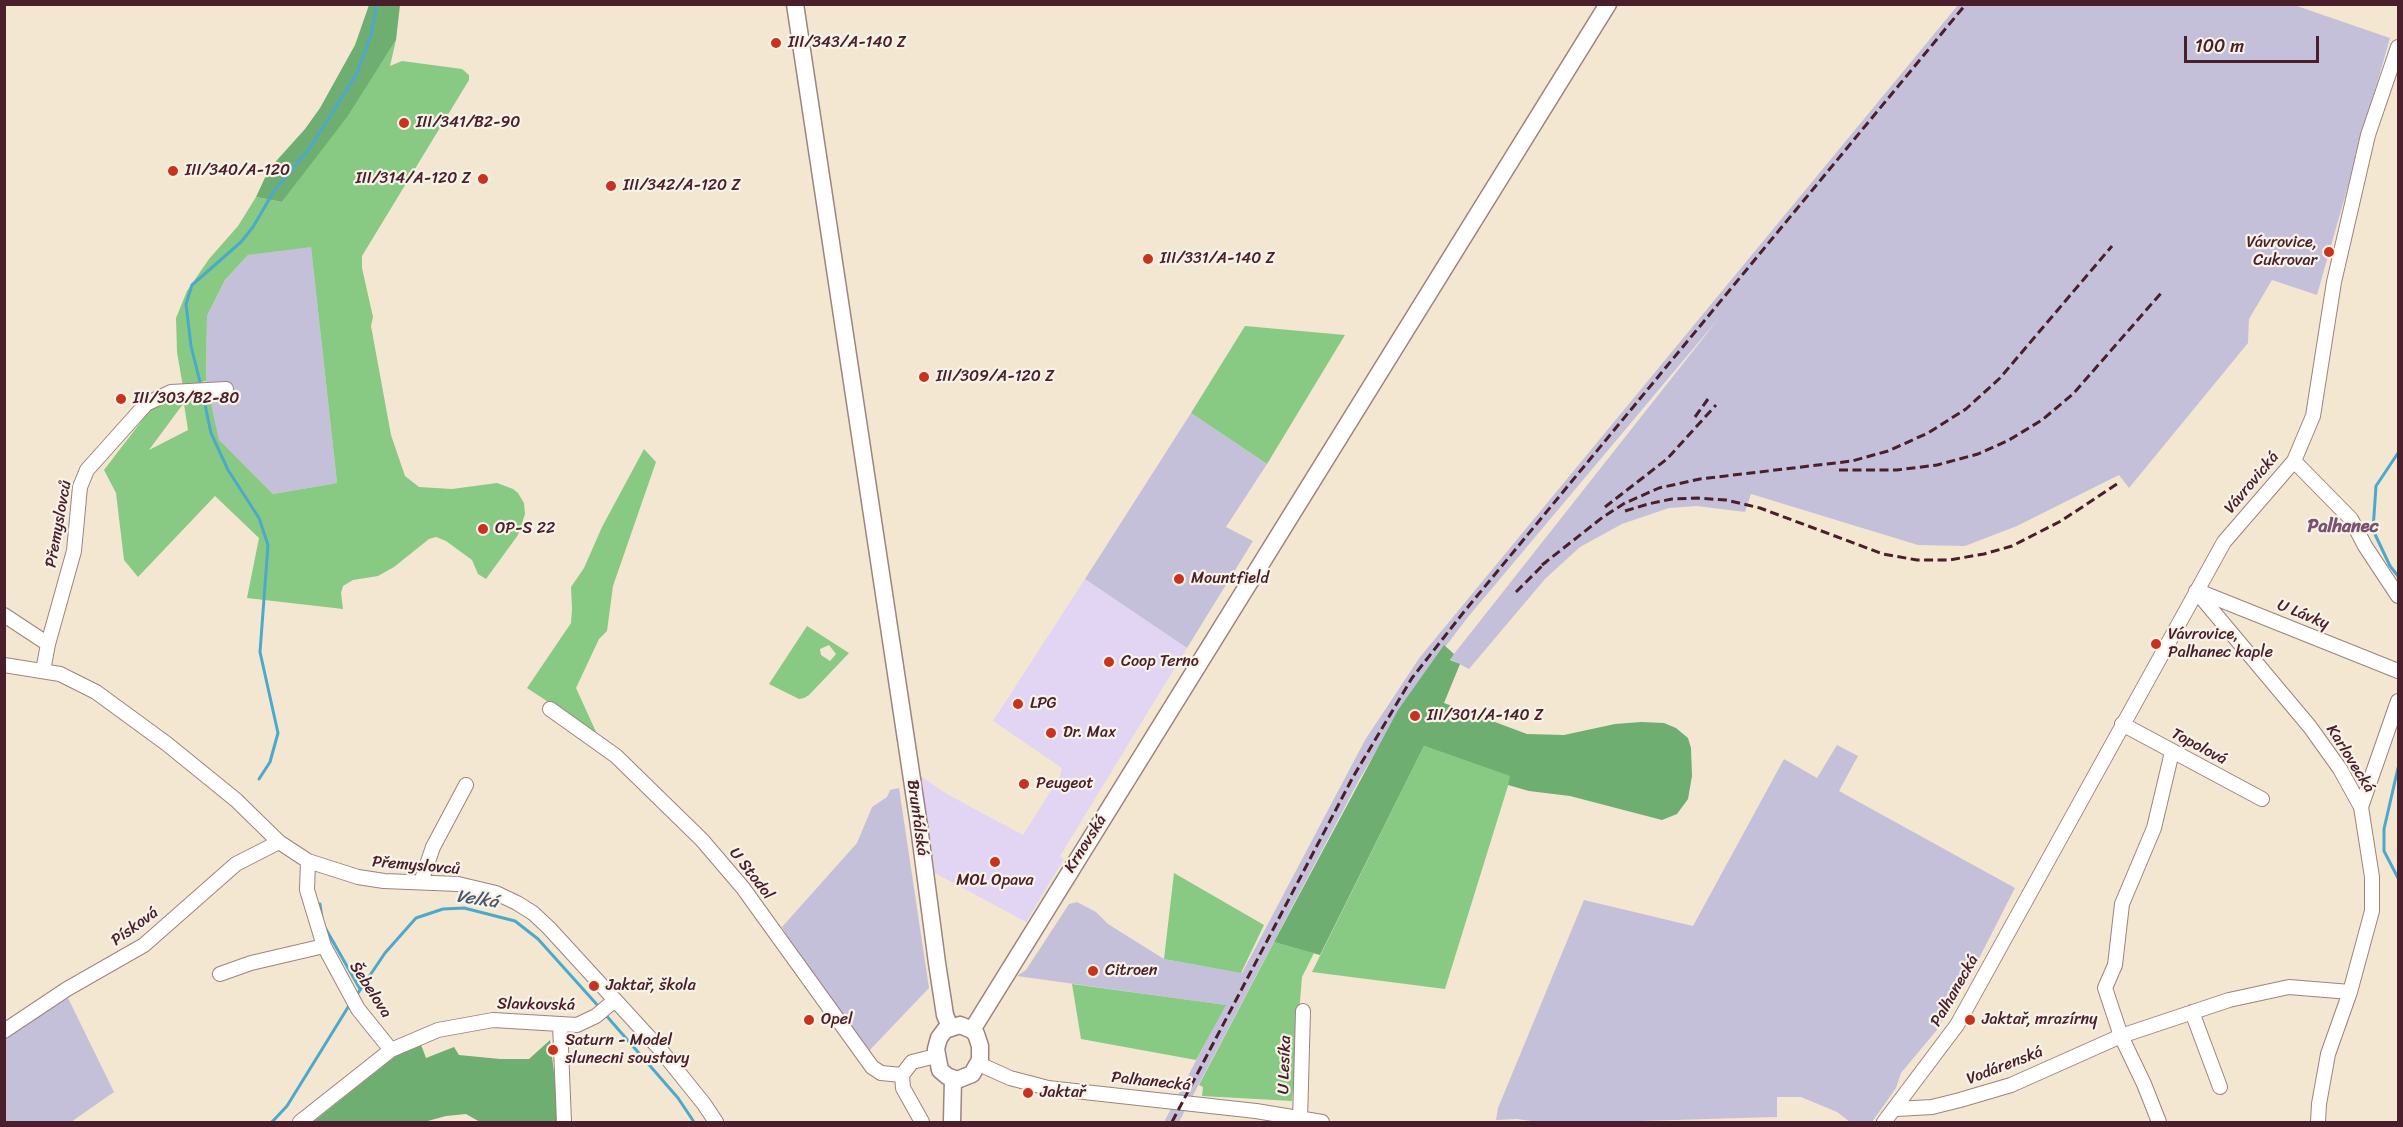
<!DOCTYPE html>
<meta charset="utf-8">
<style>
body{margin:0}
#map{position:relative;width:2403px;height:1127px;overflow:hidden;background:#f3e7d1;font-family:Sriracha,sans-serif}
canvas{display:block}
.frame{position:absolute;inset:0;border:6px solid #4a1f2b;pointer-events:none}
.scale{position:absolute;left:2184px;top:36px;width:135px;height:27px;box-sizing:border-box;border:3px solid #4a1f2b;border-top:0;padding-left:8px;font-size:18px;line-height:21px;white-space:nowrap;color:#4a1f2b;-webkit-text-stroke:4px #f7f3e8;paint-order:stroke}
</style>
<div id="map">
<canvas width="2403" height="1127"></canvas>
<div class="frame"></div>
<div class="scale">100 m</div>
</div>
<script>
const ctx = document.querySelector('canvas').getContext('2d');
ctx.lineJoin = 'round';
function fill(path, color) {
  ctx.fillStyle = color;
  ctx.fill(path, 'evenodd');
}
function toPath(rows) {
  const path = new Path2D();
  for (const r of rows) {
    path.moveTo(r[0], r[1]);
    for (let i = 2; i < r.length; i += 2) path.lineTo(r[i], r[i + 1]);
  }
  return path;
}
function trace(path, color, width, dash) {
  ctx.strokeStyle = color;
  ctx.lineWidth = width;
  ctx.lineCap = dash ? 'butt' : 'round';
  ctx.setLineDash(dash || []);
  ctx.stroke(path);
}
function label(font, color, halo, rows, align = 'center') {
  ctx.font = font + ' Sriracha,sans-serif';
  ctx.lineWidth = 4.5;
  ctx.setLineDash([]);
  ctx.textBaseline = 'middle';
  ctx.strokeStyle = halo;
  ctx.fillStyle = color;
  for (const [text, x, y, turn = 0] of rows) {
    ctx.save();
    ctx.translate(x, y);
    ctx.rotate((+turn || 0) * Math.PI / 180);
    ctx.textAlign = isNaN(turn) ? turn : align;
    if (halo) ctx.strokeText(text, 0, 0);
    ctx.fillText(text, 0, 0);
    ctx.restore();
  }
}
fill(toPath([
 [1085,579,1187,648,1060,856,1064,859,1026,922,935,873,915,772,945,793,1023,835,1060,776,1062,768,993,721]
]), '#e2d4f3');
fill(toPath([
 [1958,5,2294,5,2390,38,2317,295,2272,280,2249,319,2248,343,2129,488,2119,475,2017,526,1965,546,1918,545,1751,494,1745,512,1697,506,1669,508,1622,524,1580,547,1545,579,1469,669,1450,659,1719,318,1468,617,1413,689,1359,780,1179,1122,1164,1122,1225,1005,1017,976,1026,970,1069,904,1077,902,1096,912,1108,924,1164,959,1242,973,1365,740,1420,657],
 [311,246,337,483,273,494,218,440,206,381,207,316,225,280,248,255],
 [1191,413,1267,464,1226,527,1253,541,1187,648,1085,579],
 [1837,745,1858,756,1839,791,2015,888,1971,974,1936,1031,1901,1073,1896,1088,1872,1122,1850,1122,1837,1112,1801,1097,1777,1097,1777,1117,1607,1122,1539,1122,1517,1119,1496,1120,1498,1108,1584,900,1693,926,1784,759,1817,778],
 [899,788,929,988,867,1053,818,989,782,927,857,843,872,807,887,797,890,790],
 [68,998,114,1092,71,1122,5,1122,5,1038]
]), '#c5c0da');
fill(toPath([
 [396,40,390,66,402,61,462,69,469,75,469,80,362,256,362,268,373,317,371,326,391,435,405,476,419,487,452,489,497,483,513,489,518,493,524,503,525,514,518,535,486,579,478,574,472,560,446,541,436,537,429,539,394,567,378,576,353,580,343,586,341,593,343,609,247,598,259,538,215,496,138,577,124,560,116,493,104,470,150,410,162,403,178,398,184,402,184,398,209,395,219,440,273,494,337,483,311,247,248,255,225,280,207,316,206,381,183,387,177,352,176,318,187,291,209,259,238,226,256,197,282,202,346,117],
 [184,404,188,430,149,450,183,404],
 [1245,326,1345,335,1267,464,1191,413],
 [644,449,656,462,613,586,607,631,599,639,576,688,597,734,527,688,571,623,572,609,571,587,584,568,602,527],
 [807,626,849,653,809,695,804,698,799,699,769,684],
 [829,645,836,654,830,661,821,655,820,649],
 [1424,746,1511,776,1445,989,1312,972],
 [1174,873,1264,925,1241,973,1164,959],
 [1274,942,1314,953,1302,977,1292,1101,1202,1096,1203,1087,1199,1085],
 [1072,984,1226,1005,1196,1060,1081,1039]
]), '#88ca83');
fill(toPath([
 [369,5,400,5,396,40,347,117,282,202,256,197,269,169,305,129,320,108,355,45],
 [1444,645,1454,654,1450,660,1460,664,1444,703,1527,734,1564,735,1615,724,1641,722,1664,723,1676,728,1688,738,1691,748,1692,776,1688,799,1677,814,1662,820,1570,796,1529,791,1508,785,1510,776,1424,746,1320,955,1274,942,1398,710],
 [550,1040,560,1122,480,1122,466,1114,446,1116,424,1122,313,1122,397,1055,420,1042,426,1058,454,1047,459,1055,500,1059,529,1059]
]), '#6eae71');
trace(toPath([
 [201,386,191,346,186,304,192,285,241,242,253,227,274,191,312,145,357,73,371,35,377,4],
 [203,395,211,433,228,470,259,518,268,545,260,652,278,733,270,762,259,779],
 [2398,453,2376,486,2373,530,2390,566,2398,576],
 [2398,768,2384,829,2384,851,2398,878],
 [320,904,322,918],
 [323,924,360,989],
 [356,996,385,953,416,918,443,909,464,908,515,921,538,939,600,1008],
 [604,1013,678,1098,694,1122],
 [272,1122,287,1106,350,1004]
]), '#4da9cb', 3);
const minor = toPath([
 [2294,461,2351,519,2365,546,2398,596],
 [2196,591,2310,727,2340,769,2361,807,2372,877,2372,911,2350,992,2328,1054,2319,1104,2318,1122],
 [2198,591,2398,671],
 [4,615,48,644],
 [4,665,60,674,96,692,167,744,236,800,279,842,308,861,358,877,384,881,458,884,496,893,517,903,533,913,549,928,659,1048,704,1104,716,1122],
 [43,671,48,644,74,551,80,487,87,470,146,404,171,392,226,389],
 [550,709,616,756,702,840,743,888,872,1067,881,1073,902,1075],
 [2122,724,2262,799],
 [2361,807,2398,701],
 [308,861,307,890,324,946,358,1009,391,1050],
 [421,882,433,847,466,785],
 [220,974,251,963,324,946],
 [2192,1012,2220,1087],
 [560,1024,564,1122],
 [4,1031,67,989,144,945,236,864,279,842],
 [979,1064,1010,1078,1048,1088,1256,1111,1322,1122],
 [1896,1109,1932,1107,1960,1100,2011,1085,2121,1036,2229,1000,2289,987,2350,992],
 [1300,1120,1303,1011],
 [300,1122,391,1050,438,1030,493,1020,577,1025,596,1016,615,1000],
 [922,1122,903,1088,902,1075,912,1062,936,1056],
 [1884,1122,1957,1025,2224,542,2294,461,2313,416,2334,282,2368,135,2398,47],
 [2159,1122,2144,1084,2121,1036,2105,988,2115,965,2122,904,2154,828,2172,752]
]);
const major = toPath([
 [795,4,918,819,937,963,945,1015,950,1027],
 [960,1025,972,1030,976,1034,980,1046,980,1060,972,1074,957,1080,947,1076,940,1070,936,1049,939,1038,945,1030,960,1025],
 [972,1030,1608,4],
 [952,1122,953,1079]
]);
trace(minor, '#9e837e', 16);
trace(major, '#9e837e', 19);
trace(minor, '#fff', 14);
trace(major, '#fff', 16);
trace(toPath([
 [1695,417,1708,399],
 [1839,470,1897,470,1937,465,1978,454,2009,440,2042,420,2073,394,2162,292],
 [1605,507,1667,459,1716,405],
 [1625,511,1648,504,1672,499,1697,498,1726,500,1760,508,1883,554,1917,560,1949,560,1984,554,2012,546,2061,521,2117,484],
 [1542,565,1603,517,1625,503,1659,488,1700,479,1852,461,1888,451,1928,433,1966,409,2000,378,2112,246],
 [1516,592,1548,560],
 [1172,1122,1353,777,1412,678,1463,613,1966,4]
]), '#4a1f2b', 3, [9, 4.5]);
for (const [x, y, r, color] of [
 [776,43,6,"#c8321e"],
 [404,123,6,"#c8321e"],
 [173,171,6,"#c8321e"],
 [483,179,6,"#c8321e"],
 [611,186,6,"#c8321e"],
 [2329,252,6,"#c8321e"],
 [1148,259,6,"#c8321e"],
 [924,377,6,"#c8321e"],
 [121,399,6,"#c8321e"],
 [483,529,6,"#c8321e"],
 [1179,579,6,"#c8321e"],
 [2156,644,6,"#c8321e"],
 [1109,662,6,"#c8321e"],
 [1018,704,6,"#c8321e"],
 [1415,716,6,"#c8321e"],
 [1051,733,6,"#c8321e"],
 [1024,784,6,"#c8321e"],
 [995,862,6,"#c8321e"],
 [1093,971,6,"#c8321e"],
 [594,986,6,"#c8321e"],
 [809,1020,6,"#c8321e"],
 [1970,1020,6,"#c8321e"],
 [553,1050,6,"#c8321e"],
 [1028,1093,6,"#c8321e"]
]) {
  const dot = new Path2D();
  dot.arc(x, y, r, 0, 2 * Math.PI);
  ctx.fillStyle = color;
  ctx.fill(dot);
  trace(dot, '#f7f3e8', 2);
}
label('16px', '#4a1f2b', '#f7f3e8', [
 ["III/343/A-140 Z",788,43],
 ["III/341/B2-90",416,123],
 ["III/340/A-120",185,171],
 ["III/314/A-120 Z",471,179,"right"],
 ["III/342/A-120 Z",623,186],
 ["Vávrovice,",2317,243,"right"],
 ["Cukrovar",2317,261,"right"],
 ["III/331/A-140 Z",1160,259],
 ["III/309/A-120 Z",936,377],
 ["III/303/B2-80",133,399],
 ["OP-S 22",495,529],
 ["Mountfield",1191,579],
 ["Vávrovice,",2168,635],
 ["Palhanec kaple",2168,653],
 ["Coop Terno",1121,662],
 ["LPG",1030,704],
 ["III/301/A-140 Z",1427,716],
 ["Dr. Max",1063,733],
 ["Peugeot",1036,784],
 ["MOL Opava",995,881,"center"],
 ["Citroen",1105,971],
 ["Jaktař, škola",606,986],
 ["Opel",821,1020],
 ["Jaktař, mrazírny",1982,1020],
 ["Saturn - Model",565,1041],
 ["slunecni soustavy",565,1059],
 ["Jaktař",1040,1093]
], 'left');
label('16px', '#4a1f2b', '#f7f3e8', [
 ["Vávrovická",2252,483,-50],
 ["Přemyslovců",59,524,-80],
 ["U Lávky",2303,615,22],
 ["Topolová",2199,747,28],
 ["Karlovecká",2350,759,58],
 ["Bruntálská",917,818,82],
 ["Krnovská",1086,844,-58],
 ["Přemyslovců",416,866,5],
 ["U Stodol",751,874,52],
 ["Písková",135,927,-36],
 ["Šebelova",370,990,57],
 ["Palhanecká",1955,991,-60],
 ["Slavkovská",536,1005,1],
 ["U Lesíka",1285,1065,-88],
 ["Vodárenská",2005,1066,-21],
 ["Palhanecká",1151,1082,6]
]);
label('bold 18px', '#78536f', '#f7f3e8', [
 ["Palhanec",2343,527]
]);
label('italic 18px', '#4b566b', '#f7f3e8', [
 ["Velká",477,900,9]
]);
</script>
